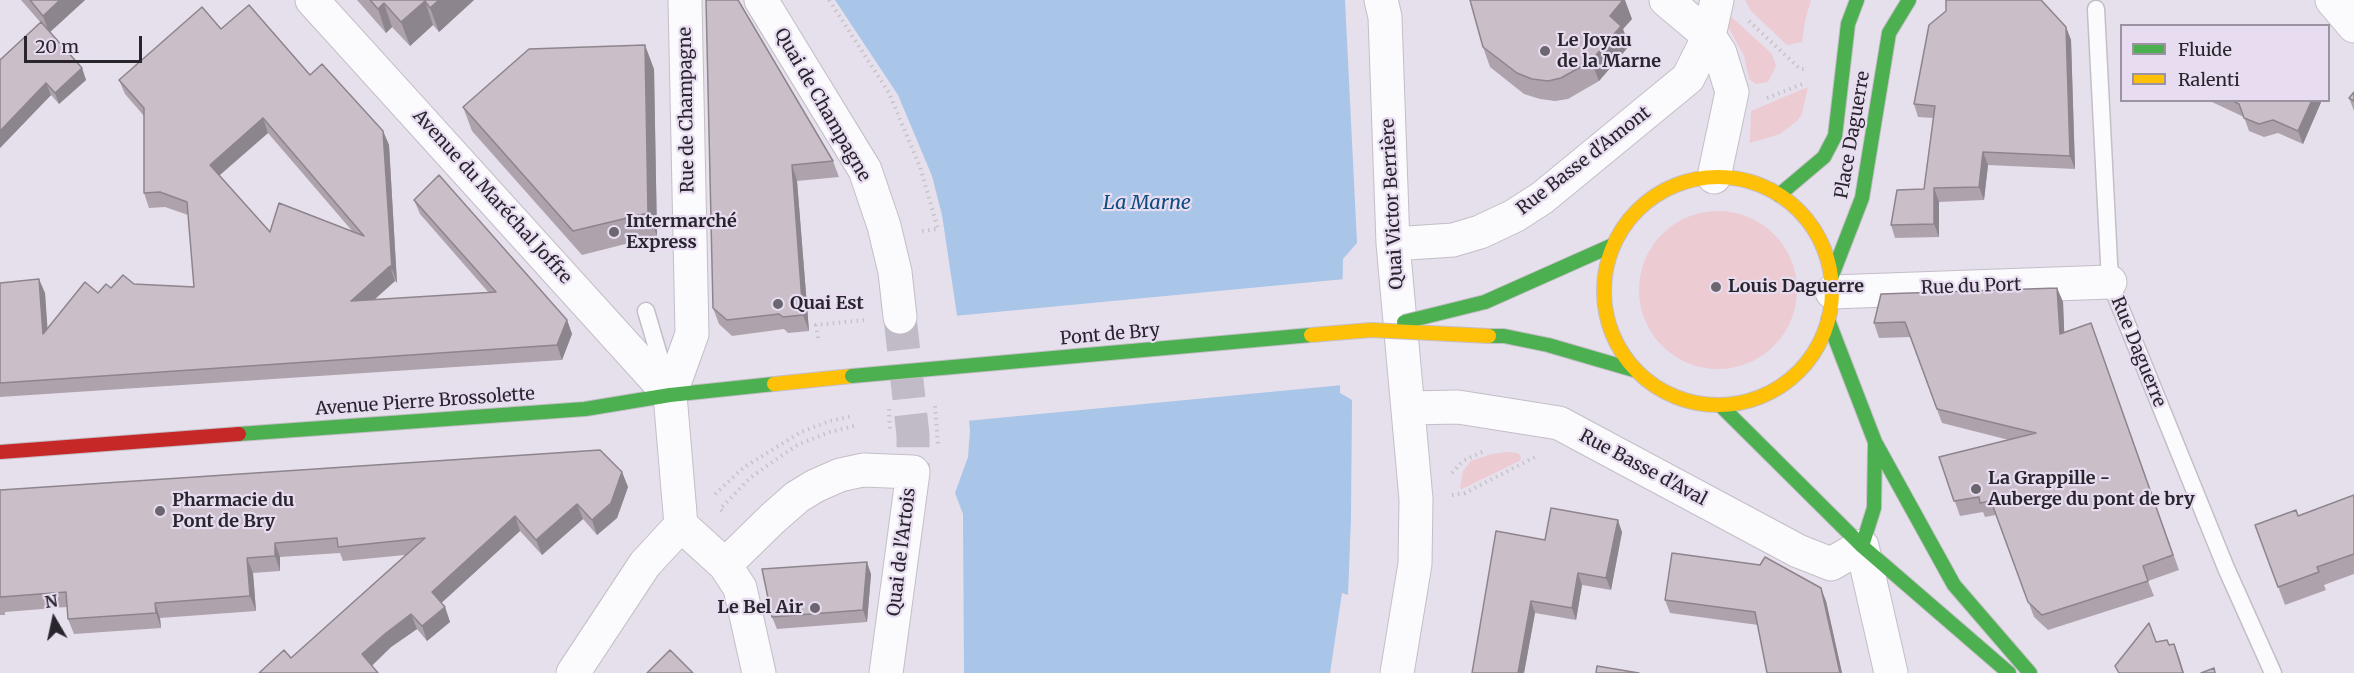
<!DOCTYPE html>
<meta charset="utf-8">
<style>
body{margin:0}
#map{position:relative;width:2354px;height:673px;overflow:hidden;background:#e6e0ec;font-family:Merriweather,serif}
canvas{display:block}
.legend{position:absolute;left:2120px;top:24px;width:210px;height:78px;box-sizing:border-box;background:#e7dcf0;border:2px solid #9b93a2;margin:0;padding:8px 10px;list-style:none;font-size:18px;color:#29252c}
.legend li{display:flex;align-items:center;gap:12px;height:30px}
.legend b{width:30px;border:2px solid #9b93a2}
.north{position:absolute;left:24px;top:589px;width:60px;height:60px;-webkit-text-stroke:4px #e7dcf0;paint-order:stroke;rotate:351deg;font-size:16px;font-weight:700;line-height:24px;text-align:center;color:#29252c}
.north::after{content:'';display:block;margin:auto;width:21px;height:27px;background:#29252c;clip-path:polygon(50% 0,100% 100%,50% 72%,0 100%)}
.scale{position:absolute;left:24px;top:36px;width:118px;height:27px;box-sizing:border-box;border:3px solid #29252c;border-top:0;padding-left:8px;font-size:18px;line-height:21px;white-space:nowrap;color:#29252c;-webkit-text-stroke:4px #e7dcf0;paint-order:stroke}
</style>
<div id="map">
<canvas width="2354" height="673"></canvas>
<ul class="legend">
<li><b style="height:8px;background:#4caf50"></b>Fluide</li>
<li><b style="height:8px;background:#ffc107"></b>Ralenti</li>
</ul>
<div class="north">N</div>
<div class="scale">20 m</div>
</div>
<script>
const ctx = document.querySelector('canvas').getContext('2d');
ctx.lineJoin = 'round';
function fill(path, color) {
  ctx.fillStyle = color;
  ctx.fill(path, 'evenodd');
}
function toPath(rows) {
  const path = new Path2D();
  for (const r of rows) {
    if (r.length === 3) {
      path.moveTo(r[0] + r[2], r[1]);
      path.arc(r[0], r[1], r[2], 0, 2 * Math.PI);
      continue;
    }
    path.moveTo(r[0], r[1]);
    for (let i = 2; i < r.length; i += 2) path.lineTo(r[i], r[i + 1]);
  }
  return path;
}
function trace(path, color, width, dash) {
  ctx.strokeStyle = color;
  ctx.lineWidth = width;
  ctx.lineCap = dash ? 'butt' : 'round';
  ctx.setLineDash(dash || []);
  ctx.stroke(path);
}
function label(font, color, halo, rows, align = 'center') {
  ctx.font = font + ' Merriweather,serif';
  ctx.lineWidth = 4.5;
  ctx.setLineDash([]);
  ctx.textBaseline = 'middle';
  ctx.strokeStyle = halo;
  ctx.fillStyle = color;
  for (const [text, x, y, turn = 0] of rows) {
    ctx.save();
    ctx.translate(x, y);
    ctx.rotate((+turn || 0) * Math.PI / 180);
    ctx.textAlign = isNaN(turn) ? turn : align;
    if (halo) ctx.strokeText(text, 0, 0);
    ctx.fillText(text, 0, 0);
    ctx.restore();
  }
}
fill(toPath([
 [1745,0,1811,0,1805,21,1802,42,1787,45,1751,11],
 [1725,11,1772,54,1776,66,1768,82,1756,84,1749,79,1744,56,1726,23],
 [1808,87,1802,114,1797,121,1780,134,1750,143,1751,111],
 [1718,290,79],
 [1507,452,1517,453,1520,455,1521,460,1462,489,1460,488,1463,471,1471,461,1492,454]
]), '#eccbd2');
fill(toPath([
 [835,0,1345,0,1357,243,1343,259,1340,393,1352,400,1351,518,1348,595,1342,593,1330,673,964,673,963,514,955,493,968,457,970,430,957,315,942,215,932,176,898,95]
]), '#a9c5e7');
fill(toPath([
 [1345,279,1343,385,966,421,954,316]
]), '#e6e0ec');
trace(toPath([
 [900,317,913,435,913,472]
]), '#c0bbc6', 33, [33, 16]);
const lane = toPath([
 [2096,9,2110,282,2226,568,2273,673],
 [646,311,666,379]
]);
const street = toPath([
 [312,0,670,395],
 [761,0,865,170,884,226,895,272,900,317],
 [1381,0,1385,17,1393,244,1416,499,1415,564,1397,673],
 [1666,0,1709,36,1720,53,1732,92,1714,177],
 [2332,0,2354,26],
 [1393,244,1453,240,1480,232,1514,216,1542,198,1688,78,1709,36,1717,0],
 [1832,292,2110,282],
 [1408,408,1458,407,1559,423,1798,551,1831,564,1862,546,1891,673],
 [681,525,725,565,740,588,759,673],
 [725,565,772,519,797,497,815,486,840,475,863,470,913,472,886,673],
 [573,673,645,564,681,525,670,395,692,334,685,0]
]);
const fast = toPath([
 [1779,195,1824,157,1835,136,1848,24,1857,0],
 [1831,278,1862,198,1889,33,1909,0],
 [1485,302,1613,245],
 [1828,320,1875,442,1954,585,2030,673],
 [1489,336,1504,336,1548,345,1634,370],
 [1721,406,1862,546,2009,673],
 [239,434,585,409,670,395,774,384],
 [1862,546,1874,508,1875,444]
]);
const slow = toPath([
 [1718,291,114],
 [774,384,852,376]
]);
const jam = toPath([
 [0,452,239,434]
]);
trace(lane, '#c3bec7', 19);
trace(street, '#c3bec7', 35);
trace(fast, '#c3bec7', 16);
trace(slow, '#c3bec7', 16);
trace(jam, '#c3bec7', 16);
trace(toPath([
 [829,0,889,93,920,167,938,229,921,231],
 [1749,21,1800,69,1807,69],
 [1767,98,1805,83],
 [818,338,816,325,865,320],
 [935,406,938,446],
 [889,409,890,433],
 [1452,473,1463,461,1484,451],
 [715,494,743,468,801,432,830,421,852,416],
 [1452,495,1465,493,1535,457],
 [722,511,720,509,750,478,781,456,799,444,830,432,857,425]
]), '#c5c3c7', 4, [1.5, 4.5]);
trace(lane, '#fbfafc', 16);
trace(street, '#fbfafc', 33);
trace(fast, '#4caf50', 14);
trace(slow, '#ffc107', 14);
trace(jam, '#c62828', 14);
const fastBridge = toPath([
 [1404,322,1485,302],
 [852,376,1311,335]
]);
const slowBridge = toPath([
 [1311,335,1371,330,1489,336]
]);
trace(fastBridge, '#c3bec7', 16, []);
trace(slowBridge, '#c3bec7', 16, []);
trace(fastBridge, '#4caf50', 14);
trace(slowBridge, '#ffc107', 14);
fill(toPath([
 [21,0,85,0,50,32,82,68,86,80,59,104,51,95,0,148,0,60,41,23],
 [357,0,474,0,439,32,433,25,410,46,392,27,386,33],
 [706,0,833,161,839,177,797,181,809,331,788,333,784,329,732,336,719,324,713,308],
 [1632,19,1623,29,1629,46,1599,81,1568,99,1555,101,1540,99,1524,94,1490,67,1483,47],
 [2066,27,2071,40,2075,169,1988,165,1984,200,1939,202,1939,237,1895,238,1891,225,1924,189,1933,118,1918,117,1914,104],
 [221,29,310,75,383,131,389,145,397,283,395,281,374,300,489,293,420,214,414,200,567,320,572,334,562,360,0,397,0,283,45,293,47,329,98,293,111,288,134,284,194,287,188,215,165,207,149,208,144,193,144,116,125,94,119,80],
 [268,133,353,232,270,232,219,176],
 [654,69,657,236,582,255,472,131,463,107],
 [2354,92,2354,111,2349,98],
 [2212,100,2322,100,2303,144,2278,133,2264,137,2249,131,2244,117,2212,102],
 [2057,288,2063,302,2064,332,2091,323,2179,570,2148,581,2154,596,2048,630,2034,617,1996,515,1985,517,1983,512,1960,516,1939,457,2009,440,1942,423,1910,337,1879,338,1874,323],
 [622,472,628,487,617,518,597,535,583,519,542,555,520,531,441,603,445,607,450,622,427,641,417,629,391,647,372,666,291,658,405,555,343,561,340,553,280,557,280,571,253,573,256,611,160,618,161,628,74,634,68,619,67,607,5,612,5,615,0,615,0,490],
 [2354,495,2354,574,2324,585,2326,590,2285,605,2255,525,2298,516],
 [1622,532,1611,590,1582,585,1576,620,1535,613,1524,673,1472,673,1545,540],
 [871,574,867,622,777,629,772,617],
 [1665,600,1826,601,1842,673,1767,673,1758,625,1670,613]
]), '#aea3ad');
fill(toPath([
 [60,0,85,0,49,33,43,16],
 [439,0,474,0,439,32,430,8],
 [1623,0,1625,0,1632,19,1623,29,1629,46,1599,81,1591,61,1610,16],
 [425,1,433,25,410,46,401,22],
 [384,3,392,27,386,33,378,9],
 [2066,27,2071,40,2075,169,2070,156],
 [645,45,654,69,657,236,648,213],
 [82,68,86,80,59,104,55,93],
 [46,83,51,95,0,148,0,131],
 [2312,100,2322,100,2303,144,2298,131],
 [263,118,268,133,215,179,210,165],
 [383,131,389,145,397,283,392,269],
 [1983,152,1988,165,1984,200,1979,187],
 [792,165,797,181,809,331,803,315],
 [1934,188,1939,202,1939,237,1934,224],
 [390,266,395,281,356,316,351,301],
 [39,279,45,293,49,349,43,334],
 [2057,288,2063,302,2065,349,2060,334],
 [567,320,572,334,562,360,557,345],
 [622,472,628,487,617,518,597,535,592,520],
 [577,504,583,519,542,555,536,540],
 [515,516,520,531,437,607,432,592],
 [1618,520,1622,532,1611,590,1606,578],
 [275,543,280,557,280,571,275,556],
 [247,558,253,573,256,611,250,596],
 [867,562,871,574,867,622,863,610],
 [1578,573,1582,585,1576,620,1572,608],
 [1821,588,1826,601,1842,673,1840,673],
 [1531,601,1535,613,1524,673,1518,673],
 [155,603,160,618,161,628,156,613],
 [445,607,450,622,427,641,422,626],
 [411,614,417,629,391,647,368,669,362,654,386,633],
 [2174,644,2179,657,2184,673,2183,673]
]), '#8d858d');
const building = toPath([
 [30,0,60,0,43,16,30,0],
 [370,0,439,0,430,8,425,1,401,22,384,3,378,9,370,0],
 [706,0,738,0,833,161,792,165,803,315,783,317,779,314,727,320,713,308,706,0],
 [1470,0,1623,0,1610,16,1621,26,1591,61,1561,78,1548,81,1532,79,1517,73,1483,47,1470,0],
 [1946,0,2041,0,2066,27,2070,156,1983,152,1979,187,1934,188,1934,224,1891,225,1897,190,1924,189,1935,106,1914,104,1929,25,1946,11,1946,0],
 [249,5,310,75,322,64,383,131,392,269,390,266,351,301,496,292,414,200,439,175,567,320,557,345,0,383,0,283,39,279,43,334,85,282,98,293,106,284,111,288,123,275,134,284,194,287,187,202,160,192,144,193,144,108,119,80,202,7,221,29,249,5],
 [263,118,364,236,279,203,270,232,210,165,263,118],
 [41,22,82,68,55,93,46,83,0,131,0,60,41,22],
 [645,45,648,213,573,231,463,107,529,49,645,45],
 [2354,92,2354,101,2349,98,2354,92],
 [2231,100,2312,100,2298,131,2273,120,2259,124,2244,118,2239,104,2231,100],
 [2057,288,2060,334,2091,323,2173,555,2143,566,2148,581,2042,615,2028,602,1991,501,1980,503,1979,497,1954,501,1939,457,2036,433,1937,409,1905,322,1874,323,1881,294,2057,288],
 [600,450,622,472,611,503,592,520,577,504,536,540,515,516,432,592,445,607,422,626,411,614,386,633,362,654,378,673,259,673,284,650,291,658,425,538,338,547,337,538,275,543,275,556,247,558,250,596,155,603,156,613,68,619,66,592,0,597,0,490,600,450],
 [2354,495,2354,554,2317,567,2319,572,2278,587,2255,525,2296,510,2298,516,2354,495],
 [1551,508,1618,520,1606,578,1578,573,1572,608,1531,601,1518,673,1472,673,1496,531,1545,540,1551,508],
 [1672,553,1760,565,1765,557,1821,588,1840,673,1767,673,1755,612,1665,600,1672,553],
 [867,562,863,610,772,617,762,569,867,562],
 [2149,623,2156,642,2167,640,2169,645,2174,644,2183,673,2119,673,2115,666,2149,623],
 [670,650,693,673,647,673,670,650],
 [1597,666,1639,673,1596,673,1597,666],
 [2214,668,2215,673,2201,673,2214,668]
]);
fill(building, '#cabec9');
trace(building, '#8d858d', 1.5);
for (const [x, y, r, color] of [
 [1545,51,6,"#6b666f"],
 [614,232,6,"#6b666f"],
 [1716,287,6,"#6b666f"],
 [778,304,6,"#6b666f"],
 [1976,489,6,"#6b666f"],
 [160,511,6,"#6b666f"],
 [815,608,6,"#6b666f"]
]) {
  const dot = new Path2D();
  dot.arc(x, y, r, 0, 2 * Math.PI);
  ctx.fillStyle = color;
  ctx.fill(dot);
  trace(dot, '#e7dcf0', 2);
}
label('bold 18px', '#29252c', '#e7dcf0', [
 ["Le Joyau",1557,41],
 ["de la Marne",1557,62],
 ["Intermarché",626,222],
 ["Express",626,243],
 ["Louis Daguerre",1728,287],
 ["Quai Est",790,304],
 ["La Grappille -",1988,479],
 ["Auberge du pont de bry",1988,500],
 ["Pharmacie du",172,501],
 ["Pont de Bry",172,522],
 ["Le Bel Air",803,608,"right"]
], 'left');
label('18px', '#29252c', '#e7dcf0', [
 ["Quai de Champagne",822,105,60],
 ["Rue de Champagne",687,110,-91],
 ["Place Daguerre",1853,135,-80],
 ["Rue Basse d'Amont",1584,161,-38],
 ["Avenue du Maréchal Joffre",492,197,48],
 ["Quai Victor Berrière",1393,204,-93],
 ["Rue du Port",1971,287,-2],
 ["Pont de Bry",1110,335,-5],
 ["Rue Daguerre",2138,352,68],
 ["Avenue Pierre Brossolette",425,402,-4],
 ["Rue Basse d'Aval",1643,468,28],
 ["Quai de l'Artois",902,552,-83]
]);
label('italic 20px', '#0c4c81', '#e7dcf0', [
 ["La Marne",1147,203]
]);
</script>
